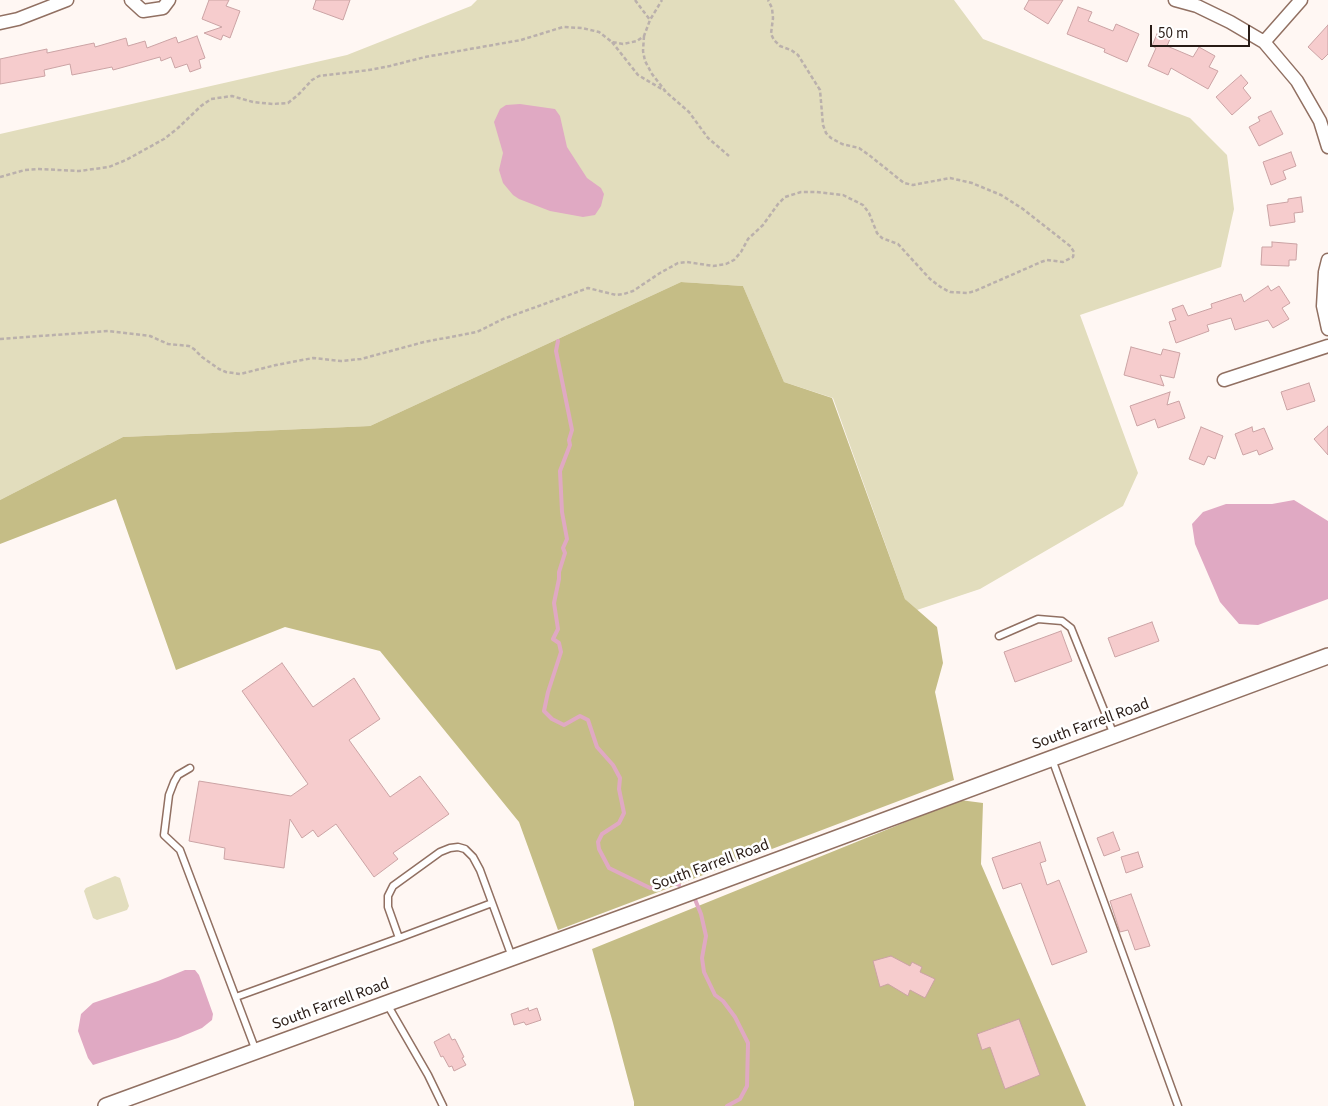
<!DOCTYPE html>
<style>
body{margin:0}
#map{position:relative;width:1328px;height:1106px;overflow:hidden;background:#fff7f3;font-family:"Source Sans 3",sans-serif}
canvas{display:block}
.scale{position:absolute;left:1150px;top:25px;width:100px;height:22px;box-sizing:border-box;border:2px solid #281b15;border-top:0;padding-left:6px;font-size:15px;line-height:18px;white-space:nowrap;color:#281b15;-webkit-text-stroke:4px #fff;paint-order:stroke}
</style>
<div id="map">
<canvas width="1328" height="1106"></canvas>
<div class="scale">50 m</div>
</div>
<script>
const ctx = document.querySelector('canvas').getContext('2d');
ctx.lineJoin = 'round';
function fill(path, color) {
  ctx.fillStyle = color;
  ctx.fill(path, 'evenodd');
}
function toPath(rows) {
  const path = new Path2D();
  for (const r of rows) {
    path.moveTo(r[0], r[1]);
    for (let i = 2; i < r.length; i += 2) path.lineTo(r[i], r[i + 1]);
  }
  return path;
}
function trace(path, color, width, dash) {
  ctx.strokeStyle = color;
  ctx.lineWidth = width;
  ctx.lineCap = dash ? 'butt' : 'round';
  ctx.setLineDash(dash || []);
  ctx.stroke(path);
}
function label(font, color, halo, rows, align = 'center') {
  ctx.font = font + ' "Source Sans 3",sans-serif';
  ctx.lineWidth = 5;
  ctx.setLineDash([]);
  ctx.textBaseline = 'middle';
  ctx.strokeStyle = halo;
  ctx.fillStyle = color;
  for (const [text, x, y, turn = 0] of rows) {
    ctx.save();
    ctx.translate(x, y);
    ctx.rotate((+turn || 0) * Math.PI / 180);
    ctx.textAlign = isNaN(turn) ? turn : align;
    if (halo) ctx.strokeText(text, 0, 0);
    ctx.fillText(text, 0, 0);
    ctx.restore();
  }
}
fill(toPath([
 [477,0,954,0,983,39,1190,118,1227,155,1234,209,1221,267,1080,315,1138,473,1123,506,980,589,917,610,905,599,833,398,784,382,743,286,681,282,370,426,123,437,0,500,0,134,347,55,471,6],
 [115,876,120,878,129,906,127,910,97,920,93,918,84,891,86,888]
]), '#e2ddbd');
fill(toPath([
 [681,282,743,286,784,382,832,398,905,599,937,627,943,663,935,692,954,780,558,930,519,822,380,651,285,627,176,670,116,499,0,544,0,500,123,437,370,426],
 [960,800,983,803,981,864,1086,1106,634,1106,634,1102,613,1023,592,949]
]), '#c5bd86');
fill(toPath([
 [520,104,555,109,560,116,567,147,587,178,601,188,604,194,601,206,595,215,583,217,550,211,519,199,513,195,503,183,499,170,503,153,494,122,500,109,506,105],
 [1294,500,1328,521,1328,599,1258,625,1239,624,1220,602,1195,544,1192,524,1203,512,1226,504,1272,504],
 [185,970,195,970,199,975,213,1014,212,1020,202,1028,178,1038,93,1065,88,1058,78,1031,81,1014,93,1003,158,981]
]), '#e0a9c3');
trace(toPath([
 [558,341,556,351,572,430,569,440,570,445,560,471,562,512,567,539,563,548,565,553,559,572,559,579,554,603,558,629,553,639,559,643,561,652,548,692,544,711,552,719,564,725,580,716,588,720,597,747,613,765,620,778,619,789,624,813,619,823,602,834,598,842,599,849,609,868,650,888,674,883,679,885],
 [694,897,701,914,706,936,702,958,704,972,715,995,723,1001,735,1017,748,1043,747,1086,740,1099,727,1106]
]), '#e0a9c3', 4);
const building = toPath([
 [209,0,229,0,226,6,240,11,230,38,223,35,221,40,204,33,222,27,202,19,209,0],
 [316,0,350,0,343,20,313,9,316,0],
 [1029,0,1063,0,1048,24,1024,9,1029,0],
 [1078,7,1092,12,1088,21,1113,31,1116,24,1139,34,1127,62,1104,52,1105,49,1067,34,1078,7],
 [1328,25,1328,54,1322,60,1308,47,1328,25],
 [1157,34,1170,39,1167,46,1193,57,1199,47,1215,56,1209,67,1218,71,1208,89,1171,68,1168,75,1148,66,1156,48,1152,46,1157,34],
 [197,36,205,58,199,60,201,68,190,72,187,64,175,68,171,57,161,61,160,57,113,70,112,67,72,75,70,64,44,70,45,76,0,84,0,59,47,49,47,53,94,43,95,47,126,38,128,46,145,41,147,48,176,37,178,43,197,36],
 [1241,75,1248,83,1243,88,1251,98,1232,115,1216,97,1241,75],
 [1271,111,1283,134,1259,146,1249,127,1260,121,1258,117,1271,111],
 [1291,152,1296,166,1283,171,1286,179,1271,185,1263,162,1291,152],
 [1301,197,1303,212,1294,213,1295,222,1270,226,1267,205,1288,202,1288,199,1301,197],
 [1272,242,1297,244,1296,260,1289,260,1289,266,1261,265,1262,247,1272,247,1272,242],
 [1268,286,1271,291,1279,286,1290,303,1282,308,1289,319,1273,328,1268,320,1235,330,1231,318,1207,325,1209,331,1176,343,1169,322,1176,320,1172,309,1183,305,1188,316,1212,308,1211,304,1241,294,1244,302,1268,286],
 [1131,347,1161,355,1163,349,1180,353,1174,378,1160,375,1164,386,1124,375,1131,347],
 [1309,383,1315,401,1287,410,1281,392,1309,383],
 [1170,392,1167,405,1179,401,1185,418,1158,428,1155,419,1137,426,1130,406,1170,392],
 [1328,426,1328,455,1314,439,1328,426],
 [1201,427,1223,436,1215,459,1208,456,1204,465,1189,459,1201,427],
 [1252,427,1253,432,1264,428,1273,449,1259,455,1257,450,1243,455,1235,434,1252,427],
 [1152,622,1159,641,1115,657,1108,638,1152,622],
 [1061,631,1072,661,1015,682,1004,652,1061,631],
 [282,663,313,707,354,678,380,719,349,740,390,797,420,776,449,814,393,853,398,859,374,877,336,824,318,837,313,830,302,838,290,819,284,868,224,859,225,848,189,841,199,781,291,796,308,784,242,691,282,663],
 [1113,832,1120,850,1104,856,1097,838,1113,832],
 [1040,842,1046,861,1040,863,1047,885,1059,880,1087,952,1052,965,1021,883,1003,889,992,858,1040,842],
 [1138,852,1143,867,1126,873,1121,857,1138,852],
 [1131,894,1150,946,1135,950,1128,930,1120,932,1110,901,1131,894],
 [891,956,910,966,912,962,922,967,920,972,935,979,925,998,910,990,908,996,888,984,880,987,873,961,891,956],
 [528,1008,529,1011,537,1008,541,1020,526,1025,524,1022,514,1025,511,1014,528,1008],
 [1019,1019,1040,1075,1005,1089,990,1047,982,1050,977,1034,1019,1019],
 [449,1034,452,1040,455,1039,464,1057,462,1058,466,1065,454,1071,452,1066,449,1067,443,1056,441,1057,434,1042,449,1034]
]);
fill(building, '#f6cccd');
trace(building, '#cba3a4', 1);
const service = toPath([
 [999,636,1038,619,1062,621,1071,628,1114,735],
 [1052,759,1178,1106],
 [190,768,178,775,174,782,169,795,164,835,180,850,256,1051],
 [492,903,399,938,388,907,388,896,393,886,440,852,450,848,458,847,465,849,473,857,480,870,512,957],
 [236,997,399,938],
 [387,1004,428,1075,443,1106]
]);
const minor = toPath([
 [131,0,143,11,163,8,169,0],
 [1175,0,1197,6,1230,22,1264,42,1297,81,1320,121,1328,147],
 [0,23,18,19,67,0],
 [1264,42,1301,0],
 [1328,260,1325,272,1323,306,1328,329],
 [1224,380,1328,346]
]);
const tertiary = toPath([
 [106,1106,670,900,1328,656]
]);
trace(service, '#917062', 9);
trace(minor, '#917062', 15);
trace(tertiary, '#917062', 18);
trace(toPath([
 [635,0,650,20],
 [644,36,643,51,645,61,652,74,666,92,689,112,708,138,729,156],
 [612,42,638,75,665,91],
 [0,177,25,170,39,169,79,171,109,167,126,160,164,139,178,128,201,106,211,99,232,96,253,102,273,104,288,103,298,95,312,80,319,76,369,70,390,66,425,57,521,40,563,27,582,28,599,32,612,42,623,44,637,41,644,36,650,20,662,0],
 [0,339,108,331,150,336,168,344,189,346,194,349,202,357,219,369,226,372,240,374,276,365,313,358,341,361,361,359,424,342,477,332,503,319,588,288,616,295,624,294,633,291,660,273,678,263,687,262,713,266,726,264,734,260,741,252,748,239,763,225,778,204,785,197,801,192,816,192,843,195,863,205,869,213,877,233,882,238,898,244,930,279,942,288,950,292,968,293,975,291,1041,262,1047,260,1063,262,1073,257,1074,252,1070,246,1023,209,1001,195,972,183,950,178,913,185,904,183,869,155,859,148,842,144,831,138,826,133,823,125,820,90,798,55,791,50,780,46,774,40,771,34,773,18,772,8,768,0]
]), '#bab0ac', 2.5, [4, 2.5]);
trace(service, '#fff', 6);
trace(minor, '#fff', 12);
trace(tertiary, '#fff', 15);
label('16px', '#281b15', '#fff', [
 ["South Farrell Road",1091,725,-20],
 ["South Farrell Road",711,866,-20],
 ["South Farrell Road",331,1005,-20]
]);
</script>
